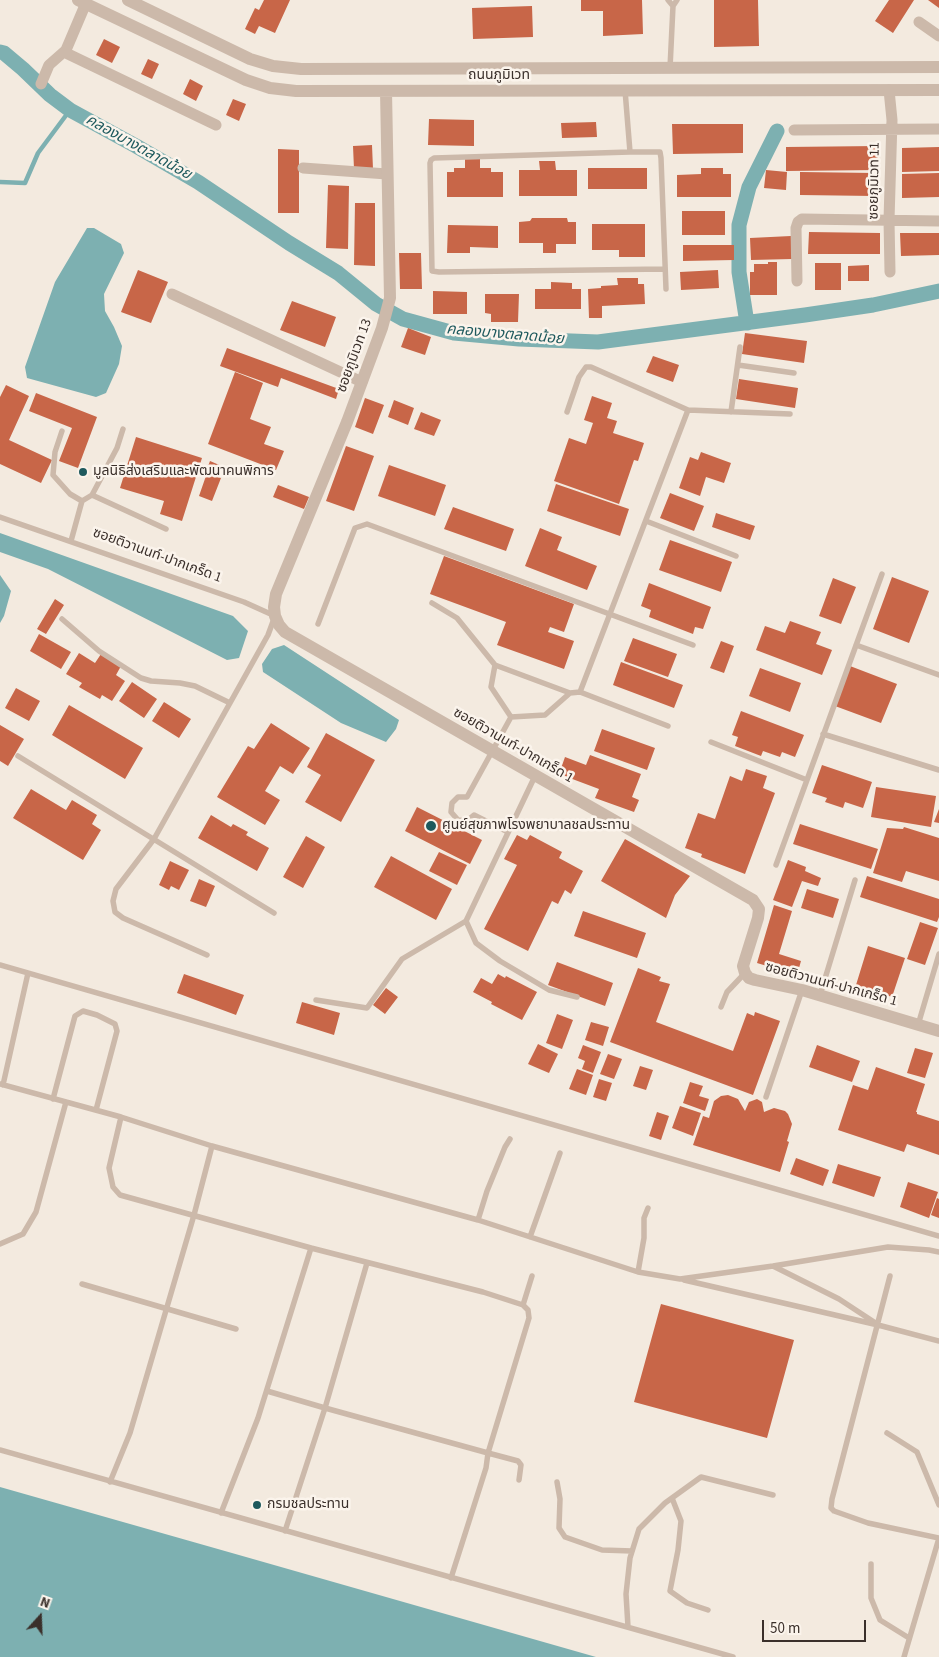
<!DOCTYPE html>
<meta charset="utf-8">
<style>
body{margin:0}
#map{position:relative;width:939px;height:1657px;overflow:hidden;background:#f3eadf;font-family:"Source Sans 3",sans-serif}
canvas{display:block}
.north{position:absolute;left:15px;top:1592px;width:50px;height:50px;-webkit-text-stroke:4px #fbf4ec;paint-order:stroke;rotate:20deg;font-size:14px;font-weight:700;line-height:20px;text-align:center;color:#3a2f2a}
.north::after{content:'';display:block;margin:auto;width:18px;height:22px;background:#3a2f2a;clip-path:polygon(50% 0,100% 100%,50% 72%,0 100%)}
.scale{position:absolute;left:762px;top:1620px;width:104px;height:22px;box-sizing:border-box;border:2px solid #3a2f2a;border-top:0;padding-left:6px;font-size:15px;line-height:18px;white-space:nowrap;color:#3a2f2a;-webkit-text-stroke:4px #fbf4ec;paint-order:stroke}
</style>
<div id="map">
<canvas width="939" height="1657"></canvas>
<div class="north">N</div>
<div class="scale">50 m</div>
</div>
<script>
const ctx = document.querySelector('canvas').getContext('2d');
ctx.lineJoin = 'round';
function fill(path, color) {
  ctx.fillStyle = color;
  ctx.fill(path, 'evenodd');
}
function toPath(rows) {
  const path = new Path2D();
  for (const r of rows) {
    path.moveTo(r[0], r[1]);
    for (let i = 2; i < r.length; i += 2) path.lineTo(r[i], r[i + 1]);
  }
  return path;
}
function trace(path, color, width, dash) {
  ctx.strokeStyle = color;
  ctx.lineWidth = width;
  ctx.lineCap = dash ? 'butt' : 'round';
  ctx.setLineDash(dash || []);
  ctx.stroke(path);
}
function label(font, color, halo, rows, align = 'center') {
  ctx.font = font + ' "Source Sans 3","Noto Sans Thai",sans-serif';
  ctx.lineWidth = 5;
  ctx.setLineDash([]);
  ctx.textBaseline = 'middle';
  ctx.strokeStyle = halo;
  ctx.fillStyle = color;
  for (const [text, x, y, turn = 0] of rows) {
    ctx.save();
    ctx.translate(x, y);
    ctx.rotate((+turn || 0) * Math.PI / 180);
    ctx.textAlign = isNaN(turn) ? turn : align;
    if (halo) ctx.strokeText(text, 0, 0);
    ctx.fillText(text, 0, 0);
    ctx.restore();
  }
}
fill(toPath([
 [87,228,94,228,121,244,124,253,104,294,105,311,114,327,122,346,119,364,106,393,96,397,27,378,25,367,55,282],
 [0,533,233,616,248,631,239,658,227,660,48,569,0,552],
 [0,575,11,591,4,616,0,623],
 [284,645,399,720,396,729,386,742,341,723,263,672,262,664,272,649],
 [0,1487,253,1559,596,1657,0,1657]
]), '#7db0b1');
trace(toPath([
 [0,182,25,183,38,153,70,110]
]), '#7db0b1', 4.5);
trace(toPath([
 [0,52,4,53,23,69,50,95,70,110,136,146,198,182,289,243,338,273,376,304,403,319,454,333,519,339,598,342,805,315,873,305,939,291],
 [747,323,739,272,739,225,749,187,777,131]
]), '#7db0b1', 15);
fill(toPath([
 [264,0,290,0,275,33,259,26,255,34,245,29,255,8,259,10],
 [581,0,642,0,643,34,603,36,603,11,581,11],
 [714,0,758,0,759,46,714,47],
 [889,0,914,0,893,33,875,21],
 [928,0,939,0,939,8],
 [532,6,533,37,473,39,472,8],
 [104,39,120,47,112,63,96,55],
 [148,59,159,64,152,79,141,74],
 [190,79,203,86,196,101,183,94],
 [233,99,246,104,239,121,226,115],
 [429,119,474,120,474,146,428,145],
 [596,122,597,137,562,138,561,123],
 [672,124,743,124,743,153,673,154],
 [372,145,373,169,354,169,353,146],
 [878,146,878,170,786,171,786,147],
 [939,147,939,171,902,172,902,148],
 [278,149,299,150,299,213,278,213],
 [465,158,480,158,480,168,491,168,491,172,503,172,503,197,447,197,447,172,454,172,454,168,465,168],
 [539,161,555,161,556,170,577,170,577,196,519,196,519,170,540,170],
 [588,168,647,168,647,189,588,189],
 [701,168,723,168,723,174,731,174,731,197,677,197,677,175,701,174],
 [766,170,787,172,786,190,764,188],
 [800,172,874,173,874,196,800,195],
 [939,173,939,197,902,198,902,174],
 [328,185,349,186,348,249,326,248],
 [355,203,375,203,375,266,354,265],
 [682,211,725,211,725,235,682,235],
 [532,218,567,218,568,222,576,222,576,244,556,244,556,253,543,253,543,243,519,243,519,222,530,221],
 [592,224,645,224,645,257,619,257,619,250,592,250],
 [448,225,498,226,498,248,470,247,470,253,447,253],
 [809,232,880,233,880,254,808,254],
 [900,233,939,233,939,255,901,256],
 [791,236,792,259,751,260,750,238],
 [683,245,734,245,734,260,683,261],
 [399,253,421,253,422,289,400,289],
 [768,262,777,262,777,295,750,295,750,272,754,272,754,264,768,264],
 [815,263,841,263,841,290,815,290],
 [869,265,869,281,848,281,848,266],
 [138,270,168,282,151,323,121,312],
 [718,270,719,288,681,290,680,272],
 [617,278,638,278,638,284,644,284,645,304,602,306,602,318,589,318,588,289,601,288,601,286,618,285],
 [551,282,572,283,572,289,581,289,581,309,535,309,535,289,551,289],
 [433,291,467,292,467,314,433,314],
 [485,294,519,294,518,322,491,322,491,314,485,313],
 [292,301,336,317,325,347,280,330],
 [408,328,431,337,425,355,401,347],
 [745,333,807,341,804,363,742,354],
 [227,348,339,389,336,399,281,378,278,387,220,366],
 [653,356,679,365,673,382,646,372],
 [235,372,263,383,250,419,271,427,264,444,284,451,276,470,208,444],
 [739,379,798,388,795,408,736,399],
 [6,385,29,396,9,440,52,460,41,483,0,464,0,397],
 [36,393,97,417,78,468,59,461,72,428,29,411],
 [592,396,612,403,607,418,617,421,613,433,644,443,638,461,634,460,619,504,554,481,569,438,586,444,593,423,584,420],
 [365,398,384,405,373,434,355,427],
 [394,400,414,408,408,425,388,417],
 [421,412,441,420,434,436,414,429],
 [136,437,202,458,182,521,160,514,164,501,120,488],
 [346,446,374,456,354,511,326,501],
 [701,452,731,463,724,483,706,477,700,496,679,488,690,457,698,460],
 [210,461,224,467,221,475,207,469],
 [389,465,446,485,435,516,378,496],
 [207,473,221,478,212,501,199,496],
 [556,484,629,509,620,536,547,511],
 [278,485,309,497,304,509,273,497],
 [670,493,704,506,694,531,660,518],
 [453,507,514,529,506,551,444,529],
 [716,513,755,526,750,540,712,527],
 [540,528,562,537,557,550,597,566,587,590,525,566],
 [670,540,732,562,721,592,659,570],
 [444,556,574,604,564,632,550,627,548,632,574,641,564,669,497,645,506,622,430,594],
 [892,577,929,591,909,643,873,629],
 [833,578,856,587,841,624,819,616],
 [649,583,711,607,703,629,695,627,693,634,649,617,651,610,641,606],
 [55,599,64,605,46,634,37,629],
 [790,621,821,632,816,644,832,650,822,675,756,650,765,626,785,633],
 [39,634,71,652,61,669,30,651],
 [633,638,677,654,668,677,624,661],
 [721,641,734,646,724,673,710,668],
 [79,653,95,663,101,654,121,666,116,675,125,681,112,701,102,695,100,699,79,687,82,683,66,674],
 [621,662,683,685,674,708,613,685],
 [850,666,897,684,881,723,835,706],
 [760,668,801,683,790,712,749,696],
 [132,682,157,699,144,718,119,701],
 [16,688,40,701,29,721,5,708],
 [164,702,191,719,179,738,152,721],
 [69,705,143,748,125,779,52,735],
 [741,711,804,735,795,757,782,752,780,757,763,751,761,756,735,746,738,737,732,735],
 [271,723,310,748,293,774,280,766,265,791,280,800,265,825,217,797,248,746,254,749],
 [0,725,24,739,8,766,0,761],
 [602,729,655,748,647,770,594,751],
 [326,733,375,760,341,822,305,802,321,775,307,767],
 [590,755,641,774,632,797,639,800,634,812,595,798,599,789,559,774,565,757,586,765],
 [822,765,872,782,863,808,845,802,843,808,825,802,827,798,812,793],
 [746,769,767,776,763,788,775,793,745,874,701,857,702,854,685,848,698,813,715,819,730,776,742,781],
 [876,787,936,796,931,827,871,817],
 [31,789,66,810,72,800,97,815,92,824,101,830,83,860,13,818],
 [417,807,482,840,470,864,405,831],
 [939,809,939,823,934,822],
 [211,815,231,827,233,824,248,832,246,835,269,848,257,871,198,838],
 [800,824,878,849,871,869,793,844],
 [904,827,939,838,939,881,906,871,902,882,873,873,887,828,903,829],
 [517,835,527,840,530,835,562,852,559,858,583,871,571,894,565,890,558,904,552,901,528,951,484,929,517,865,504,859],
 [306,836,325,847,303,888,283,877],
 [625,839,690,876,675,895,666,918,601,881],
 [439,852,467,865,457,885,429,871],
 [391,856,452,889,436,920,374,887],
 [788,860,806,867,805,871,821,878,818,886,802,881,792,907,773,900],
 [170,861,189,870,179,890,171,886,169,890,159,885],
 [867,876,939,899,939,917,937,922,860,897],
 [199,879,215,886,206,907,190,901],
 [807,889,839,899,833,918,801,908],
 [774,905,792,911,779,954,801,961,797,975,757,963],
 [583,911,646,933,637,958,574,936],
 [920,922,938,928,925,965,907,959],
 [868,946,905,958,892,997,856,985],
 [557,962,613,983,605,1006,548,985],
 [638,968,661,977,659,981,670,984,656,1022,733,1051,747,1013,754,1016,755,1012,780,1021,753,1095,610,1042],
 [184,974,244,995,236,1015,177,993],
 [498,974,505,978,506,976,537,992,522,1020,491,1004,492,1002,473,992,481,978,492,984],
 [386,988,398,997,385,1014,373,1005],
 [302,1002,340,1013,334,1035,296,1023],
 [557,1014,573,1020,562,1049,546,1043],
 [591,1022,609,1027,603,1046,585,1040],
 [538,1044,558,1054,549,1073,528,1064],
 [583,1045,601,1052,593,1073,582,1069,585,1061,578,1058],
 [817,1045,860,1061,852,1082,809,1067],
 [915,1048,933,1053,925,1078,907,1073],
 [608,1054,622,1059,614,1079,600,1074],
 [640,1066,653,1070,646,1090,633,1086],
 [876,1067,925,1084,916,1112,917,1112,917,1114,939,1121,939,1155,907,1144,904,1152,838,1130,853,1085,868,1090],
 [577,1069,593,1075,586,1095,569,1089],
 [599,1079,612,1083,606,1101,593,1097],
 [690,1082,703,1086,699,1096,709,1099,705,1111,683,1103],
 [728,1095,738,1099,745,1111,749,1102,757,1099,762,1102,764,1112,774,1108,785,1111,788,1114,792,1124,787,1141,789,1142,780,1172,693,1145,703,1116,709,1118,714,1101,721,1096],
 [680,1106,701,1113,693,1136,672,1128],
 [657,1112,669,1116,661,1140,649,1136],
 [796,1158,829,1170,823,1186,790,1174],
 [838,1164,881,1177,874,1197,832,1183],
 [908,1182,938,1192,929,1218,900,1207],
 [937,1198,939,1199,939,1218,931,1215],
 [661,1304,794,1340,767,1438,634,1402]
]), '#c86648');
trace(toPath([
 [668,0,673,6],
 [670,68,673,6,677,0],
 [625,90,630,152],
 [665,269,439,272,432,271,430,163,431,160,434,158,630,152,660,152,661,158,666,289],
 [738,365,794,373],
 [567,412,579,377,586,367,591,367,688,410,790,414],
 [731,412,740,347],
 [62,431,55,452,53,475,70,494,82,501,92,495,117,448,123,429],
 [92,495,166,529],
 [0,517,244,602,275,616,268,635,154,839,116,889,113,901,115,912,123,918,207,955],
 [646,521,736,556],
 [71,541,82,501],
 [432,603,457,618,495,665],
 [62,619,99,651,141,678,151,681,180,683,195,686,230,703],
 [318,624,355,528,367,524,693,645],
 [856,645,939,675],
 [580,692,668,726],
 [511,717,491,687,495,665,570,693],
 [823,734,939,770],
 [711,742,807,780],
 [18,756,274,913],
 [508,832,474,815,467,821,458,820,451,812,452,803,458,797,467,797,511,717,545,715,570,693,580,692,688,410],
 [776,865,882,574],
 [466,921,476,943,500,961,549,990,577,997],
 [0,965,939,1236],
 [820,995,855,880],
 [316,1000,367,1008,402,959,466,921,535,776],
 [721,1007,727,992,745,973],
 [918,1025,939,954],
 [0,1084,121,1117,212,1146,478,1220,638,1272,680,1279,773,1266,888,1247,929,1250,939,1252],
 [3,1085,28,973],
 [766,1097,802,990],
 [53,1099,75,1016,83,1011,97,1015,115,1024,117,1031,96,1110],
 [121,1117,109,1168,113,1187,120,1195,311,1248,483,1292,523,1305,528,1310,529,1318,488,1453,518,1461,521,1465,519,1480],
 [478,1220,487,1191,505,1147,510,1139],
 [530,1237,560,1153],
 [0,1244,23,1234,36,1212,66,1102],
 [367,1263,325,1408,488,1453,486,1468,451,1578],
 [773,1266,839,1299,874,1322],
 [638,1272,644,1238,644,1218,648,1208],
 [890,1276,832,1499,831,1508,834,1511,868,1523,939,1538,904,1657],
 [684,1280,878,1325,939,1341],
 [82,1284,236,1329],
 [523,1305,532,1276],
 [267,1391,325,1408,285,1531],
 [887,1433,917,1452,939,1505],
 [0,1450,733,1657],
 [110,1482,130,1433,194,1215,212,1146],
 [557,1482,560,1499,559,1528,565,1537,602,1550,632,1551],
 [672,1498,681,1521,678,1550,670,1591,687,1603,708,1610],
 [221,1513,258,1418,311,1248],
 [871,1564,871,1598,880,1620,909,1638],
 [628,1627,626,1594,630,1558,639,1529,665,1503,701,1477,773,1495]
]), '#ccb9aa', 5.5);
trace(toPath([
 [86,3,66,50,68,54,216,125],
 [919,22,939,36],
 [41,84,49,65,66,50],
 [889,90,892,120,889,220,890,272],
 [794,130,939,129],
 [303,168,387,174],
 [797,281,796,228,798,222,802,219,939,221],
 [172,294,362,382]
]), '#ccb9aa', 11);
trace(toPath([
 [78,0,246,80,270,88,296,91,939,90],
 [128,0,250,59,273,66,301,69,939,67],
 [386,91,390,298,382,328,347,422,276,594,274,607,275,616,279,625,285,632,753,900,759,909,758,918,743,966,745,973,749,978,755,980,802,990,939,1031]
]), '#ccb9aa', 12);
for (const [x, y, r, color] of [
 [83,472,5,"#1e595d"],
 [431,826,6,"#1e595d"],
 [257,1505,5,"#1e595d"]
]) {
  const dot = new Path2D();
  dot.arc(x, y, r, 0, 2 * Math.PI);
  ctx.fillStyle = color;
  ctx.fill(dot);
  trace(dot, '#fbf4ec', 2);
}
label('14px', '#3a2f2a', '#fbf4ec', [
 ["ถนนภูมิเวท",499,76],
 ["ซอยภูมิเวท 11",875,181,-89],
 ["ซอยภูมิเวท 13",355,356,-70],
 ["ซอยติวานนท์-ปากเกร็ด 1",157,556,20],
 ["ซอยติวานนท์-ปากเกร็ด 1",513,746,30],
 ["ซอยติวานนท์-ปากเกร็ด 1",831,985,15]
]);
label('14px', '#3a2f2a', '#fbf4ec', [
 ["มูลนิธิส่งเสริมและพัฒนาคนพิการ",93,472],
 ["ศูนย์สุขภาพโรงพยาบาลชลประทาน",442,826],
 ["กรมชลประทาน",267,1505]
], 'left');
label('italic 15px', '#1e595d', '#fbf4ec', [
 ["คลองบางตลาดน้อย",138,148,29],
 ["คลองบางตลาดน้อย",505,335,5]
]);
</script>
